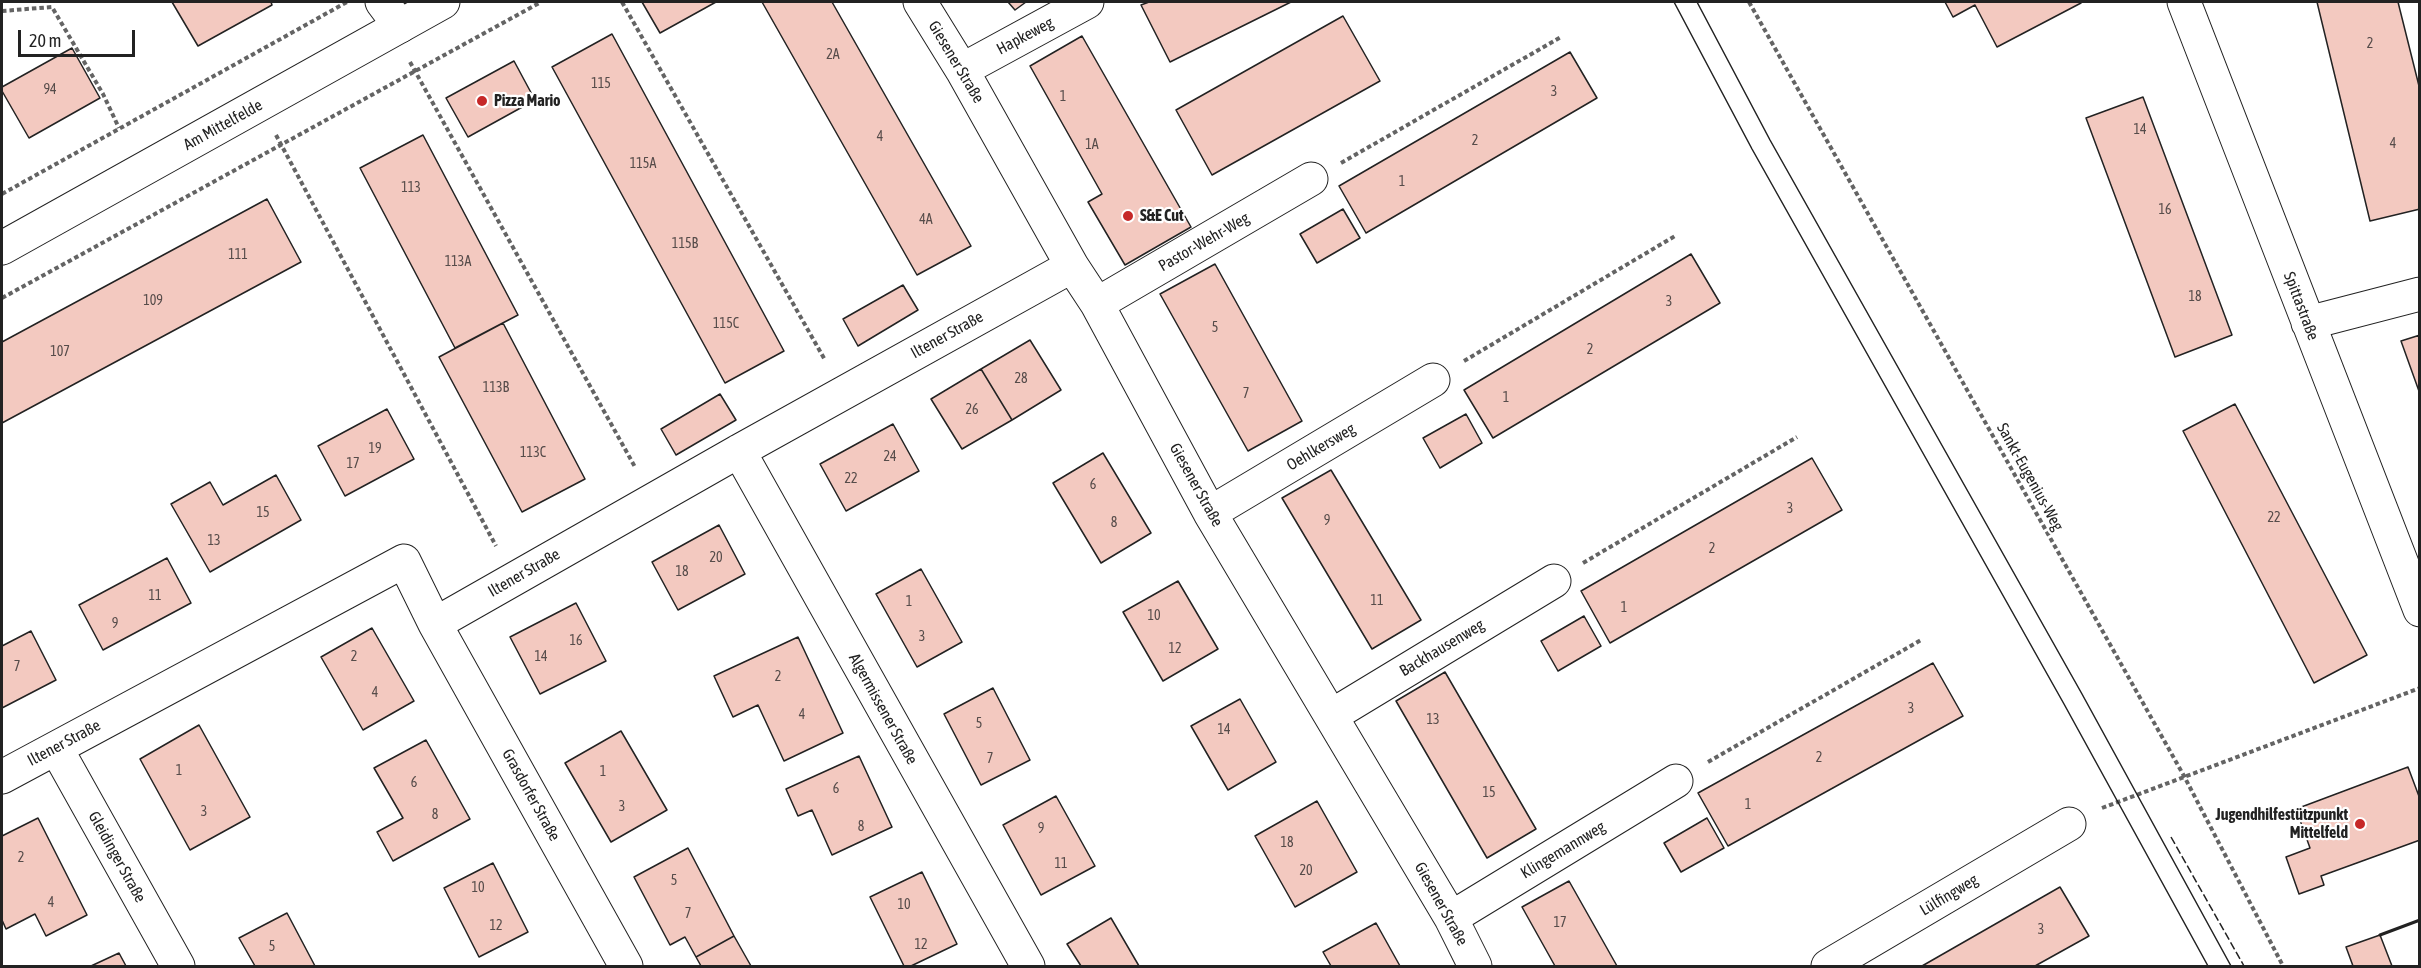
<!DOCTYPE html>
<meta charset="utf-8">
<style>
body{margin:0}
#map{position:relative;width:2421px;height:968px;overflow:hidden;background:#fff;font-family:"Asap Condensed",sans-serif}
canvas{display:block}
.frame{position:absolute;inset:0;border:3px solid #222;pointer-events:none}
.scale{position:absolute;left:18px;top:30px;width:117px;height:27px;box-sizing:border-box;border:3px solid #222;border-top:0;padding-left:8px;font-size:18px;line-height:21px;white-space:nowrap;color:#222;-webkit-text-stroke:4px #fff;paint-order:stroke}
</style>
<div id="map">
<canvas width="2421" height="968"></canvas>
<div class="frame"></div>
<div class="scale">20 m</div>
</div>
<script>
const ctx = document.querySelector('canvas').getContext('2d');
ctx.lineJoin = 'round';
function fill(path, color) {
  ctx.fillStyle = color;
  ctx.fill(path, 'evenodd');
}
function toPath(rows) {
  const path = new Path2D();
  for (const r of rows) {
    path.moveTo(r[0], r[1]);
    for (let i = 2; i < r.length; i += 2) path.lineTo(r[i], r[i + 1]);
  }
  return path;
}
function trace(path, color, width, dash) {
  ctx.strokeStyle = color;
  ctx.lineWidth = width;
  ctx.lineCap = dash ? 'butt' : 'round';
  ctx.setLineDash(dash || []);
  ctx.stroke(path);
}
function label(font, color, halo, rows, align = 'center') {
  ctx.font = font + ' "Asap Condensed",sans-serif';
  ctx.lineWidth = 4.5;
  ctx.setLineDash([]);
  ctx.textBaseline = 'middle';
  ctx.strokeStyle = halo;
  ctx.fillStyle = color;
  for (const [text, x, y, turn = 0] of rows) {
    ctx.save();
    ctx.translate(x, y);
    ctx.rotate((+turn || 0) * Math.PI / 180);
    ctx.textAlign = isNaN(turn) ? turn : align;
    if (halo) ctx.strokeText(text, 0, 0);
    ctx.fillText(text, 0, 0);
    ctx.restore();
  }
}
const building = toPath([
 [172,2,271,2,272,5,198,46,172,2],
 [642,2,716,2,660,33,642,2],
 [762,2,832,2,971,246,917,275,762,2],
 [1008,2,1026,2,1015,10,1008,2],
 [1149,2,1291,2,1170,62,1141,5,1149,2],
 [1945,2,2081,2,2081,3,1997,47,1975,5,1953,17,1945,2],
 [2317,2,2398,2,2420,90,2420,209,2370,221,2317,2],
 [1343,16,1380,81,1212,175,1176,110,1343,16],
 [612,34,784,351,725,383,552,67,612,34],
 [1082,36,1191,227,1125,265,1088,202,1102,194,1030,66,1082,36],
 [72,48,100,98,29,138,2,91,2,87,72,48],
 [1570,52,1597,98,1366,233,1339,186,1570,52],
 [514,61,535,100,468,137,446,98,514,61],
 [2143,97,2232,335,2175,357,2086,118,2143,97],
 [423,135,518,315,455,348,360,168,423,135],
 [267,199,301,262,2,423,2,342,267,199],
 [1343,209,1360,238,1317,263,1300,234,1343,209],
 [1691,254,1720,303,1493,438,1464,390,1691,254],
 [1215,264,1302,421,1248,451,1160,294,1215,264],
 [903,285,918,310,858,346,843,319,903,285],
 [503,323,585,479,522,512,439,357,503,323],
 [2420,335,2420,394,2401,341,2420,335],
 [1030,340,1061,390,1012,420,981,369,1030,340],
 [981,369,1012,420,962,449,931,399,981,369],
 [720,394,736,420,676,455,661,429,720,394],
 [2235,404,2367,655,2314,683,2183,431,2235,404],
 [387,409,414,459,345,496,318,446,387,409],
 [1466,414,1482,443,1440,468,1423,438,1466,414],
 [893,424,919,471,846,511,820,464,893,424],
 [1103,453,1151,533,1101,563,1053,483,1103,453],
 [1812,458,1842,510,1610,643,1581,591,1812,458],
 [1331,470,1421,620,1372,649,1282,498,1331,470],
 [276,475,301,520,210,572,171,504,210,482,223,505,276,475],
 [719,525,745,574,678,610,652,562,719,525],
 [167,558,191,603,103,650,79,605,167,558],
 [921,569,962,642,917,667,876,594,921,569],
 [1178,581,1218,649,1163,681,1123,612,1178,581],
 [576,603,606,661,540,694,510,637,576,603],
 [1584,616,1601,646,1558,671,1541,641,1584,616],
 [372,628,414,701,363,730,321,657,372,628],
 [31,631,56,680,2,708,2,646,31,631],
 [798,637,843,733,784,761,758,705,733,717,714,676,798,637],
 [1933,663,1963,716,1728,846,1698,793,1933,663],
 [1445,672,1536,829,1487,858,1396,701,1445,672],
 [993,688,1030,760,981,785,944,714,993,688],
 [1240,699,1276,762,1228,790,1191,726,1240,699],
 [199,725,250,817,190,850,140,759,199,725],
 [621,731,667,810,611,842,565,763,621,731],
 [426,740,470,819,393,861,377,832,403,818,374,768,426,740],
 [859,756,892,827,832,855,812,810,798,816,786,789,859,756],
 [2408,767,2420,799,2420,840,2321,876,2324,885,2299,894,2286,857,2310,848,2296,809,2408,767],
 [1056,796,1095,866,1041,895,1003,825,1056,796],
 [1317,801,1357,872,1295,907,1255,836,1317,801],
 [38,818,87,915,46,936,35,914,6,929,2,920,2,836,38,818],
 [1707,818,1724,848,1681,872,1664,843,1707,818],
 [688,848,734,936,696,957,685,937,670,945,634,877,688,848],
 [493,863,528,932,479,957,444,888,493,863],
 [922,872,957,944,911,966,904,966,870,897,922,872],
 [1569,881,1617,966,1555,966,1522,907,1569,881],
 [2060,887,2089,936,2035,966,1922,966,2060,887],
 [287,913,315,966,255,966,239,938,287,913],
 [1111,918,1139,966,1081,966,1067,944,1111,918],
 [1376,923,1400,966,1331,966,1323,952,1376,923],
 [2380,935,2392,966,2353,966,2346,947,2380,935],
 [734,936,751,966,701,966,696,957,734,936],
 [119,953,126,966,91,966,119,953]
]);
fill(building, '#f3c9c0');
trace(building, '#222', 1.5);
const minor = toPath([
 [382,2,400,26],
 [920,2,962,70,1072,266,1097,304,1210,513,1451,918,1475,966],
 [2184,2,2420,610],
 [962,70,1087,2],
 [1097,304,1311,179],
 [2308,323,2420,294],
 [739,451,1028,966],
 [1210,513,1433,380],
 [435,624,626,966],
 [1331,716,1554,581],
 [56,748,178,966],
 [2,777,404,561,435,624,739,451,1072,266],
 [1451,918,1676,781],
 [1828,966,2069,824]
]);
const tertiary = toPath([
 [2,248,443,2]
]);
trace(minor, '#222', 35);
trace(tertiary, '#222', 35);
trace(toPath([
 [622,2,825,360],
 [1749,2,2184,776,2283,966],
 [2,11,52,7,103,94,119,128],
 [410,62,635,467],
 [276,135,496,546],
 [1341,163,1561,37],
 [2,194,347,2],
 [2,298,541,2],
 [1464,361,1675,236],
 [1583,563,1797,437],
 [1708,762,1921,640],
 [2102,808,2420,688]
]), '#646464', 4, [4.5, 3]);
trace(minor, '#fff', 33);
trace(tertiary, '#fff', 33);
trace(toPath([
 [1674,2,1752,149,2064,704,2208,966],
 [1697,2,1770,140,2082,694,2231,966]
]), '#222', 1.5);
trace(toPath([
 [2171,837,2244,966]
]), '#222', 1.5, [8, 3]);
trace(toPath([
 [2380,935,2420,920]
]), '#222', 3);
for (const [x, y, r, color] of [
 [482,101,6,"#c62828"],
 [1128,216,6,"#c62828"],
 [2360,824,6,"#c62828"]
]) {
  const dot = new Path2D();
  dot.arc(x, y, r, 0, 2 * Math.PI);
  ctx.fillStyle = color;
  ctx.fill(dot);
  trace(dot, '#fff', 2);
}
label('14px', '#564c4a', null, [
 ["2",2370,44],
 ["2A",833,55],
 ["115",601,84],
 ["94",50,90],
 ["3",1554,92],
 ["1",1063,97],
 ["14",2140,130],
 ["4",880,137],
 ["2",1475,141],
 ["4",2393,144],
 ["1A",1092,145],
 ["115A",643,164],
 ["1",1402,182],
 ["113",411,188],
 ["16",2165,210],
 ["4A",926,220],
 ["115B",685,244],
 ["111",238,255],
 ["113A",458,262],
 ["18",2195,297],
 ["109",153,301],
 ["3",1669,302],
 ["115C",726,324],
 ["5",1215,328],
 ["2",1590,350],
 ["107",60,352],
 ["28",1021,379],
 ["113B",496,388],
 ["7",1246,394],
 ["1",1506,398],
 ["26",972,410],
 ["19",375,449],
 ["113C",533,453],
 ["24",890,457],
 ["17",353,464],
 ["22",851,479],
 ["6",1093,485],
 ["3",1790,509],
 ["15",263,513],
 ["22",2274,518],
 ["9",1327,521],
 ["8",1114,523],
 ["13",214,541],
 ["2",1712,549],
 ["20",716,558],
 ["18",682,572],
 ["11",155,596],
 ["11",1377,601],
 ["1",909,602],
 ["1",1624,608],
 ["10",1154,616],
 ["9",115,624],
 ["3",922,637],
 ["16",576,641],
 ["12",1175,649],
 ["2",354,657],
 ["14",541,657],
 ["7",17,667],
 ["2",778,677],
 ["4",375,693],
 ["3",1911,709],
 ["4",802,715],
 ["13",1433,720],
 ["5",979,724],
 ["14",1224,730],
 ["2",1819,758],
 ["7",990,759],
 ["1",179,771],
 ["1",603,772],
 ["6",414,783],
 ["6",836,789],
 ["15",1489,793],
 ["1",1748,805],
 ["3",622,807],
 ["3",204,812],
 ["8",435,815],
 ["8",861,827],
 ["9",1041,829],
 ["18",1287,843],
 ["2",21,858],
 ["11",1061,864],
 ["20",1306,871],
 ["5",674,881],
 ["10",478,888],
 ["4",51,903],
 ["10",904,905],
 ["7",688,914],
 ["17",1560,923],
 ["12",496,926],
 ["3",2041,930],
 ["12",921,945],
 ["5",272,947]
]);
label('16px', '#222', '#fff', [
 ["Hapkeweg",1025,36,-28],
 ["Giesener Straße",956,62,59],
 ["Am Mittelfelde",223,125,-29],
 ["Pastor-Wehr-Weg",1204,242,-30],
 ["Spittastraße",2301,306,69],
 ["Iltener Straße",947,335,-29],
 ["Oehlkersweg",1321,447,-31],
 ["Sankt-Eugenius-Weg",2030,477,61],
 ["Giesener Straße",1196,485,61],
 ["Iltener Straße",524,573,-30],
 ["Backhausenweg",1442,648,-31],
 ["Algermissener Straße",883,709,61],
 ["Iltener Straße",64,743,-28],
 ["Grasdorfer Straße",531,795,61],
 ["Klingemannweg",1563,850,-31],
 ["Gleidinger Straße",117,857,61],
 ["Lülfingweg",1949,895,-31],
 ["Giesener Straße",1441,904,61]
]);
label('bold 16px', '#222', '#fff', [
 ["Pizza Mario",494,101],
 ["S&E Cut",1140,216],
 ["Jugendhilfestützpunkt",2348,815,"right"],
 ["Mittelfeld",2348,833,"right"]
], 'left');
</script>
